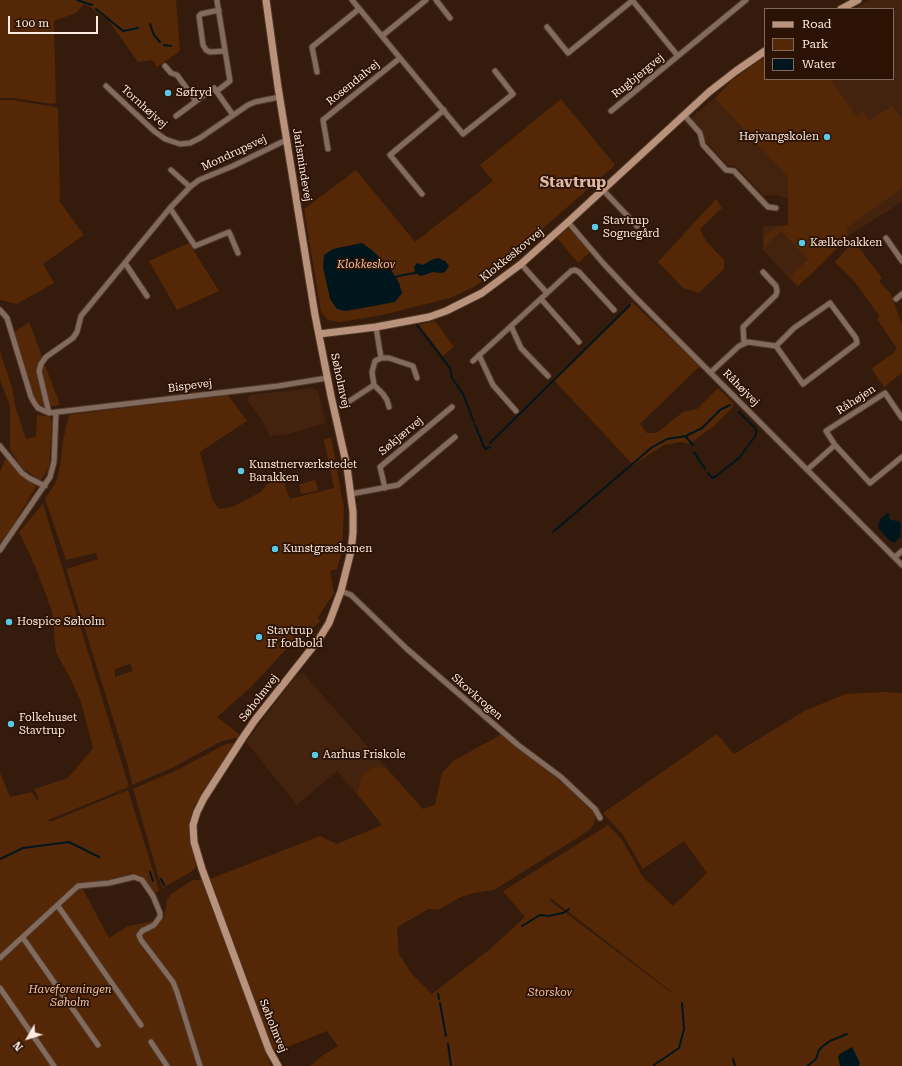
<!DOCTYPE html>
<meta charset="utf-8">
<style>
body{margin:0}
#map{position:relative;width:902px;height:1066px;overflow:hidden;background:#351b0b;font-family:"Roboto Serif",serif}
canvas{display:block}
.legend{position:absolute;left:764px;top:8px;width:130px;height:72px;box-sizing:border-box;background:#2b1203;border:1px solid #7f695c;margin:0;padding:5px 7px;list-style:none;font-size:12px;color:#feebe1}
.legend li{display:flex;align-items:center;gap:8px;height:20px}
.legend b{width:20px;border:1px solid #7f695c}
.north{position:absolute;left:8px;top:1018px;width:40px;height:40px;-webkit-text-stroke:3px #2b1203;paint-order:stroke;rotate:231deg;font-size:11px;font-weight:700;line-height:16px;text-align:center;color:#feebe1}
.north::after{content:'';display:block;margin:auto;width:14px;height:18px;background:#feebe1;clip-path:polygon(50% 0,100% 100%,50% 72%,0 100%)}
.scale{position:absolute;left:8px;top:16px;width:90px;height:18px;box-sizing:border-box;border:2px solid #feebe1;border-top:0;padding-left:5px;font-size:12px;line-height:14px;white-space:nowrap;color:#feebe1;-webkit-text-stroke:3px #2b1203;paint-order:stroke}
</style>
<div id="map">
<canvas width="902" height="1066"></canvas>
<ul class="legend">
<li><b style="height:5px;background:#b9927c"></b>Road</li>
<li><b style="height:11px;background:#542706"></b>Park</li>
<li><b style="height:11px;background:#00161d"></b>Water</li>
</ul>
<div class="north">N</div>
<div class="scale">100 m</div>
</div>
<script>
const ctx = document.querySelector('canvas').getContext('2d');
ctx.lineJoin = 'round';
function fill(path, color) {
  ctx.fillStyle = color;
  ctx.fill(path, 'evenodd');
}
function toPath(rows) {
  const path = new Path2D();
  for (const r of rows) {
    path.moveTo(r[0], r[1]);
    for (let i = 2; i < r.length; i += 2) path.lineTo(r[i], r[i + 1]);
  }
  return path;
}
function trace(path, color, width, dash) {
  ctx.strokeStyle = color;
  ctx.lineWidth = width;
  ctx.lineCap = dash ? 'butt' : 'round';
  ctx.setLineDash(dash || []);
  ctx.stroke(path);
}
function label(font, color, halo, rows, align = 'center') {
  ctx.font = font + ' "Roboto Serif",serif';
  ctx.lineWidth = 3.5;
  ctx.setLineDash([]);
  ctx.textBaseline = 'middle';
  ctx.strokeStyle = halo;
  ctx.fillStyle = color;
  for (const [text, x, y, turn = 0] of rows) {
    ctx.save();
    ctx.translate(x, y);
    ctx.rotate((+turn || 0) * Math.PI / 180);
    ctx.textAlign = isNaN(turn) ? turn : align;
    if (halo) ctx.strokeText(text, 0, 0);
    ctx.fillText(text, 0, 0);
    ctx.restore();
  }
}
fill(toPath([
 [870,0,902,0,902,202,848,236,823,263,797,287,763,250,763,226,788,225,788,199,778,195,764,196,736,166,728,166,706,142,702,130,691,118,715,98,731,81,765,57,765,79,893,79,893,9,853,9],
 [313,388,318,391,326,423,289,434,270,436,261,419,247,400,250,395],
 [302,672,423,809,383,825,337,771,297,805,246,742,293,680]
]), '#43230e');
fill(toPath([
 [0,0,176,0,180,51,157,67,152,60,138,62,108,20,90,7,84,4,76,13,54,21,56,103,52,104,13,98,0,98],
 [765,57,765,79,830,79,863,125,858,116,863,112,869,121,892,106,902,120,902,188,847,228,848,236,823,263,797,287,797,284,790,277,808,259,781,231,764,247,765,236,775,228,788,225,788,177,715,98,731,81],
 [561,99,615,165,488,277,472,288,450,298,382,315,341,322,328,320,321,312,304,209,356,170,415,242,493,181,480,165],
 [0,100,12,100,56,107,58,109,60,202,84,235,43,264,54,283,17,304,0,300],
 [716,199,722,208,700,229,706,241,724,260,724,269,699,293,683,288,658,262],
 [568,228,590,252,578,263,557,238],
 [854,241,882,278,879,281,891,294,902,325,902,373,884,387,874,373,872,368,895,352,896,347,877,319,880,317,855,282,835,262],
 [189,243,219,291,177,310,149,261],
 [632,302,700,366,640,424,647,433,656,433,659,431,683,412,697,409,718,388,733,403,733,407,715,425,692,442,688,444,681,442,664,445,633,465,553,379],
 [435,321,454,347,443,356,419,325],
 [29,322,60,405,45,407,38,403,33,395,13,333],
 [0,351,12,388,16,409,26,439,36,437,37,415,49,416,52,422,49,468,41,480,23,469,10,450,10,406,0,380],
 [228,395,247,421,200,452,212,499,219,509,232,507,261,492,274,476,281,474,290,499,334,488,324,440,331,437,344,508,342,553,337,569,330,571,334,593,318,617,320,622,289,646,251,687,217,717,240,735,239,737,220,742,170,769,132,785,128,766,66,569,98,559,96,553,66,560,45,499,57,480,61,460,63,440,69,415],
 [130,664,133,671,115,677,115,669],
 [6,458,22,476,37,485,12,527,0,544,0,472],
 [315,480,318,490,317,491,301,494,299,485,300,484],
 [43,504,129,787,48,820,50,822,128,790,159,890,158,892,154,893,152,891,146,880,141,876,136,875,80,884,109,938,128,926,164,919,167,900,171,894,193,880,202,880,271,1066,0,1066,0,772,10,797,32,792,37,800,39,799,34,789,68,778,93,748,81,702,70,678,56,652,52,611,35,566,19,532],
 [883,692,902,693,902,1066,310,1066,323,1055,338,1046,327,1031,275,1052,210,879,320,836,337,844,382,825,357,794,362,776,373,767,386,768,423,809,435,805,442,773,453,761,502,734,565,785,592,811,596,818,594,823,590,830,494,890,474,893,461,897,438,910,429,909,404,923,397,928,399,954,411,973,432,994,490,949,525,917,503,891,608,825,622,840,643,877,673,906,707,873,684,841,643,869,623,835,603,813,717,734,734,754,806,710,846,694],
 [552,899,673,993,673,994,549,900],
 [234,743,234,746,194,806,190,821,190,838,196,864,195,868,191,872,162,888,133,789,179,769,226,744]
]), '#542706');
fill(toPath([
 [362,243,372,250,390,268,399,283,402,293,395,302,346,311,337,309,330,299,323,267,324,255,333,249],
 [438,258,445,261,449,266,446,271,442,273,433,272,421,276,415,273,414,267,417,263,423,265,431,260],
 [887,513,890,514,889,517,891,520,898,521,901,524,900,537,894,543,890,541,879,529,878,525,880,520],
 [852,1047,860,1063,859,1066,840,1066,838,1057,840,1054]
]), '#00161d');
trace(toPath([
 [77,0,92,5],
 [96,9,123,31,138,28],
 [150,24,154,35,160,42],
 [164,45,171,46],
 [395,277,403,275,415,273],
 [417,325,450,368,452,378,463,394,474,422],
 [475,425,485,449,490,447],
 [686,437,693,445],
 [490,443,630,305],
 [694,452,705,469],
 [708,473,712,478,715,477,739,458,756,435,756,429,739,412],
 [553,532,651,448,667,439,686,436,702,428,720,410,730,405],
 [0,859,23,848,69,842,99,857],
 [150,872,153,881],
 [161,879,164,885],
 [522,926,540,915,548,916,563,913,569,909],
 [438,994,439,999],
 [440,1003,446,1036],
 [448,1044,451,1066],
 [733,1059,735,1066],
 [654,1065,679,1048,684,1029,682,1003],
 [807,1066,810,1064,816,1059,819,1050,823,1046,830,1041,847,1034]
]), '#00161d', 2);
const street = toPath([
 [352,0,463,134,513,94,495,71],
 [436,0,450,18],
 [632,0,678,56],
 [219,10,201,14,199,16,203,45,206,50,210,52,225,51],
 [547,27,568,53,633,0],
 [382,36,426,0],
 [165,66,171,73,177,75,196,101],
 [317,72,312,47,359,9],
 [106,86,154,131,165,139,180,144,190,143,200,138,248,105,255,102,280,97],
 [217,91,230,81,217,1],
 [611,111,746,0],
 [684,115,700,133,703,145,726,170,734,171,768,207,776,208],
 [176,116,214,88,233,115],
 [328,149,323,120,400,58],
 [171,170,190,187],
 [603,190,637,226],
 [422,194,390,155,444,110],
 [170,208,195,246,229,232,238,253],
 [568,222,603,263,634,296,902,565],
 [886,238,902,261],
 [125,263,147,296],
 [521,264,547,293],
 [541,299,579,342],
 [896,299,902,294],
 [0,310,7,318,31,397,35,404,38,408,49,413,278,386,327,378],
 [511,326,521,348,548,376],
 [376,327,381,358],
 [744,343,743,327,776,295,777,291,776,286,763,272],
 [479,355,493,385,516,411],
 [473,361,571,271,575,270,579,272,614,310],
 [711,372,739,346,748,342,776,346,803,384,857,343,856,338,830,303,794,328,776,346],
 [342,406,374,385],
 [389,407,387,400,383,394,374,385,372,372,375,361,381,358,389,358,413,366,417,378],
 [49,413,39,371,41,364,46,357,73,338,77,332,81,316,170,208,190,187,199,180,233,166,282,142,287,141],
 [902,418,885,393,826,431,835,445,870,483,902,457],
 [0,446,22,473,29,478,45,486],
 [808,469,835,445],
 [385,488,380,467,452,407],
 [351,494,398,485,455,437],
 [0,550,50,477,54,462,56,412],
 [895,557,902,551],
 [341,591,351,595,407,649,518,745,561,777,595,809,600,818],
 [58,906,141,1025],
 [23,938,98,1045],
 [0,958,78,886,109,883,134,877,142,880,153,896,160,913,160,917,154,925,142,931,139,935,141,940,173,982,177,992,200,1066],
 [0,988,54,1066],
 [151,1042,167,1066]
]);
const secondary = toPath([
 [266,0,278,87,315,315,331,396,347,467,353,512,353,533,351,551,341,591,329,623,319,639,255,720,242,739,204,798,197,812,193,825,194,842,202,869,269,1050,278,1066],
 [841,9,858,0],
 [319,334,376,327,429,317,446,311,482,293,521,264,568,222,709,92,736,71,765,51]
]);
trace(street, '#513829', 7);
trace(secondary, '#513829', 9);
trace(street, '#826a5c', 5);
trace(secondary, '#b9927c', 7);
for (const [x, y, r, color] of [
 [168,93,4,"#5bc8e7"],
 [827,137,4,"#5bc8e7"],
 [595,227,4,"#5bc8e7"],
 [802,243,4,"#5bc8e7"],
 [241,471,4,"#5bc8e7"],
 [275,549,4,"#5bc8e7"],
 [9,622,4,"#5bc8e7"],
 [259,637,4,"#5bc8e7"],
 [11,724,4,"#5bc8e7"],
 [315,755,4,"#5bc8e7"]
]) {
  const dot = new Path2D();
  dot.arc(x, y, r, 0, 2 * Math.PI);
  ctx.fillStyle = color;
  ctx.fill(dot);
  trace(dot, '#2b1203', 1.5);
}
label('11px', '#feebe1', '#2b1203', [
 ["Rugbjergvej",638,76,-39],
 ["Rosendalvej",353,83,-39],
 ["Tornhøjvej",144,107,42],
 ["Mondrupsvej",234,153,-25],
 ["Jarlsmindevej",302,165,81],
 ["Klokkeskovvej",512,255,-39],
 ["Søholmvej",340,381,78],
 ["Bispevej",190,386,-7],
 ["Råhøjvej",741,388,45],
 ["Råhøjen",856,400,-33],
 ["Søkjærvej",401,436,-40],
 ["Skovkrogen",477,697,41],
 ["Søholmvej",259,698,-52],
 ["Søholmvej",273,1026,68]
]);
label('11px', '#feebe1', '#2b1203', [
 ["Søfryd",176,93],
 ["Højvangskolen",819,137,"right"],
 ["Stavtrup",603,221],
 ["Sognegård",603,234],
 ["Kælkebakken",810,243],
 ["Kunstnerværkstedet",249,465],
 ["Barakken",249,478],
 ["Kunstgræsbanen",283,549],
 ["Hospice Søholm",17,622],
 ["Stavtrup",267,631],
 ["IF fodbold",267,644],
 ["Folkehuset",19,718],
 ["Stavtrup",19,731],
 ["Aarhus Friskole",323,755]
], 'left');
label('italic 11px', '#f4c3a7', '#2b1203', [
 ["Klokkeskov",366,265],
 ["Haveforeningen",70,990],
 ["Søholm",70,1003],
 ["Storskov",550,993]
]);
label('bold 15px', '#ddb9a5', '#2b1203', [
 ["Stavtrup",573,183]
]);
</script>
